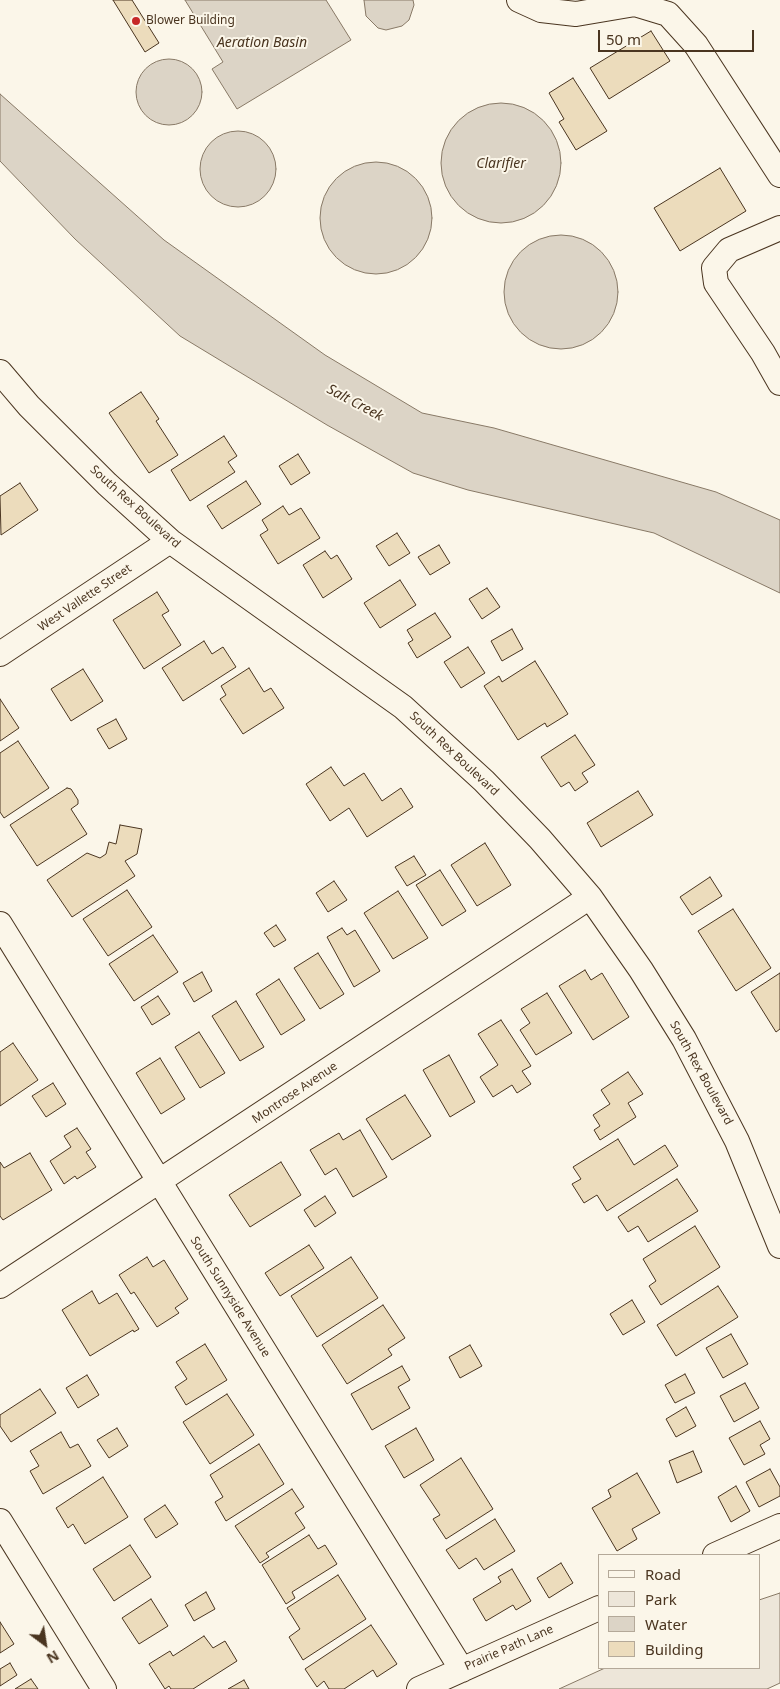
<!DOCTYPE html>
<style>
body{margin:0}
#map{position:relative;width:780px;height:1689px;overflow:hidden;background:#fbf6e9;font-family:"Noto Sans",sans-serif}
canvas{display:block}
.legend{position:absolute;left:598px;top:1554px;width:162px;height:115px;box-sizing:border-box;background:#fbf6e9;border:1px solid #b4a999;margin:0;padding:6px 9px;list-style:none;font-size:15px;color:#4a3520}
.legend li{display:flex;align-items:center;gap:10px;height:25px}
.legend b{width:25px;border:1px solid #b4a999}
.north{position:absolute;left:20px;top:1619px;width:50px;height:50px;-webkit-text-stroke:4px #fbf6e9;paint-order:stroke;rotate:149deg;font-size:14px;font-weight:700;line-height:20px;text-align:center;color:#4a3520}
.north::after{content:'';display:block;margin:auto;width:18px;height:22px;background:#4a3520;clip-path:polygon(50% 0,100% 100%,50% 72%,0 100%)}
.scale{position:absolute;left:598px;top:30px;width:156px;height:22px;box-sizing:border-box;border:2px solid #4a3520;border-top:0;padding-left:6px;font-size:15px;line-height:18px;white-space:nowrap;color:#4a3520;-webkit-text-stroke:4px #fbf6e9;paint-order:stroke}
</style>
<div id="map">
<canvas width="780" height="1689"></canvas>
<ul class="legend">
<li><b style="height:6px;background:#fbf6e9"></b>Road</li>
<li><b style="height:14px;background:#ede6d9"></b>Park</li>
<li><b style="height:14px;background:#dcd4c6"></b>Water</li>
<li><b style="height:14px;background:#ecdcbc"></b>Building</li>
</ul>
<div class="north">N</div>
<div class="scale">50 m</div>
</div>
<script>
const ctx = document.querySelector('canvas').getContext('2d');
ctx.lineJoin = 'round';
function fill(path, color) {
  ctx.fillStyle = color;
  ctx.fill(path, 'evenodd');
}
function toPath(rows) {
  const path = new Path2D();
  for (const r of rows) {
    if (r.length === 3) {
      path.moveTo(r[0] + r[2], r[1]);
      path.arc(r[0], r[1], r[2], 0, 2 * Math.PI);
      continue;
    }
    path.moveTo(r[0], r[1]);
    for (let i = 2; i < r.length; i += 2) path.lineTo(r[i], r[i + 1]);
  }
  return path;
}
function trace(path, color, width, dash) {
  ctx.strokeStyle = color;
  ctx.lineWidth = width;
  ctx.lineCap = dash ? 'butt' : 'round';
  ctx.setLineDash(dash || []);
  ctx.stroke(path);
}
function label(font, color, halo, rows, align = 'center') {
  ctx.font = font + ' "Noto Sans",sans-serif';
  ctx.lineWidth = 4;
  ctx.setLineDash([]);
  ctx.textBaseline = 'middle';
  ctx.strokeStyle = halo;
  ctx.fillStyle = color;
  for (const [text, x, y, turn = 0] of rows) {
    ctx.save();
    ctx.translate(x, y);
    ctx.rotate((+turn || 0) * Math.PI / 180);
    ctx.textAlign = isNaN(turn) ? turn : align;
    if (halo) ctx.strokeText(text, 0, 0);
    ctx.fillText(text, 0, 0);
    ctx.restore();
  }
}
const green = toPath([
 [780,1593,780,1683,767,1689,559,1689,605,1668,759,1668,759,1600,780,1593]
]);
fill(green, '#ede6d9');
trace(green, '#887966', 1);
const water = toPath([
 [185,0,326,0,351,40,237,109,212,69,223,62,185,0],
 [364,0,413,0,414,5,409,20,402,26,386,30,378,28,366,16,364,0],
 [169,92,33],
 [0,94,164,240,325,355,422,413,494,428,716,492,780,520,780,593,654,533,468,490,413,473,327,425,180,336,75,239,0,161,0,94],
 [501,163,60],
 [238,169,38],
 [376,218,56],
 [561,292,57]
]);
fill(water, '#dcd4c6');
trace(water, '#887966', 1);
const building = toPath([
 [113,0,132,0,159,43,145,52,113,0],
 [651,31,670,61,609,99,590,68,651,31],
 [573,78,607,131,576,150,559,122,564,119,549,93,573,78],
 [720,168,746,211,680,251,654,208,720,168],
 [141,392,159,419,156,421,178,455,149,473,109,413,141,392],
 [224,436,237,456,228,462,235,472,190,501,171,470,224,436],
 [298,454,310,473,291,485,279,466,298,454],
 [246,481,261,504,222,529,207,506,246,481],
 [20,483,38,510,1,535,0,496,20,483],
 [283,506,289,515,301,508,320,538,278,564,260,535,268,530,262,520,283,506],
 [397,533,410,553,389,566,376,546,397,533],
 [439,545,450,563,430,575,418,557,439,545],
 [325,551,331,559,337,555,352,579,323,598,303,565,325,551],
 [400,580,416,605,380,628,364,603,400,580],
 [487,588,500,607,482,619,469,599,487,588],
 [157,592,169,611,162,615,181,645,144,669,113,620,157,592],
 [435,613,451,637,417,658,408,643,413,640,407,630,435,613],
 [512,629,523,649,502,661,491,641,512,629],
 [204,641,212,654,223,647,236,667,183,701,162,668,204,641],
 [468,647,485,673,461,688,444,662,468,647],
 [535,661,568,714,547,727,545,723,518,740,484,686,499,676,502,682,535,661],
 [249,668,264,692,271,688,284,708,243,734,220,699,226,695,221,686,249,668],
 [83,669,103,701,71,721,51,689,83,669],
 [0,699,19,728,0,741,0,699],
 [116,719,127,739,109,749,97,729,116,719],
 [575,735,595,765,582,773,588,782,575,791,569,782,561,787,541,757,575,735],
 [18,741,49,788,4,818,0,812,0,753,18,741],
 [331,767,344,786,364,773,382,801,401,788,413,807,367,837,349,808,330,821,306,784,331,767],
 [67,788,71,789,78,800,78,804,71,809,87,834,37,866,10,825,67,788],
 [638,791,653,815,601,847,587,823,638,791],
 [120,825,142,829,137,854,125,861,135,876,72,917,47,880,87,853,100,858,106,854,109,842,116,844,120,825],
 [485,843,511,885,477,906,451,865,485,843],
 [414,856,426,875,407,886,395,867,414,856],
 [440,870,466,911,442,926,416,885,440,870],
 [710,877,722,896,692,915,680,897,710,877],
 [334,881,347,900,328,912,316,893,334,881],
 [127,890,152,927,108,956,83,919,127,890],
 [398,891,428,938,393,959,364,913,398,891],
 [733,909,771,968,736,991,698,931,733,909],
 [276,925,286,940,274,947,264,933,276,925],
 [342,928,347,935,355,930,380,971,354,987,327,937,342,928],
 [153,935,178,972,134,1001,109,964,153,935],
 [318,953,344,994,320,1009,294,968,318,953],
 [585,970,591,980,602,973,629,1017,593,1040,559,986,585,970],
 [202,972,212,991,194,1002,183,983,202,972],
 [780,973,780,1029,776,1032,751,992,780,973],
 [279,979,305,1020,281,1035,256,994,279,979],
 [547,993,572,1033,536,1055,520,1030,530,1023,521,1009,547,993],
 [158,996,170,1014,152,1025,141,1007,158,996],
 [236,1001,264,1047,240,1061,212,1016,236,1001],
 [501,1020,531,1066,522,1071,531,1084,517,1093,512,1085,493,1097,480,1077,498,1065,478,1034,501,1020],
 [199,1032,225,1073,200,1088,175,1047,199,1032],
 [13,1043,38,1080,0,1106,0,1052,13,1043],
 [449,1055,475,1102,450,1117,423,1070,449,1055],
 [160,1058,185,1099,161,1114,136,1073,160,1058],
 [628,1072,643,1094,628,1103,636,1117,600,1140,594,1130,600,1126,593,1115,610,1104,601,1090,628,1072],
 [53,1083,66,1104,46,1117,32,1096,53,1083],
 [405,1095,431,1136,392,1160,366,1119,405,1095],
 [77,1128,91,1149,86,1152,96,1167,77,1179,75,1176,64,1184,50,1161,71,1147,64,1136,77,1128],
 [360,1130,387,1177,353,1197,336,1168,325,1175,310,1150,339,1133,343,1140,360,1130],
 [618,1139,634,1165,665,1145,678,1166,607,1211,597,1195,584,1203,572,1184,581,1179,573,1167,618,1139],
 [30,1153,52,1190,3,1220,0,1216,0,1162,4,1168,30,1153],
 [281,1162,301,1195,250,1227,229,1195,281,1162],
 [677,1179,698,1211,648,1242,638,1226,628,1232,618,1217,677,1179],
 [325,1196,336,1213,315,1227,304,1210,325,1196],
 [695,1226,720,1267,661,1305,649,1286,656,1281,643,1259,695,1226],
 [309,1245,324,1268,280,1296,265,1273,309,1245],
 [147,1257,153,1267,164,1260,188,1299,175,1308,179,1313,157,1327,134,1292,131,1294,119,1275,147,1257],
 [351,1257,378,1298,317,1337,291,1296,351,1257],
 [718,1286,738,1317,676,1356,657,1325,718,1286],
 [92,1291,99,1304,117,1293,139,1329,134,1332,133,1330,90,1356,62,1310,92,1291],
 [632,1300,645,1322,623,1335,610,1314,632,1300],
 [383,1305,405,1338,388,1349,392,1355,347,1384,322,1345,383,1305],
 [731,1334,748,1364,723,1378,706,1348,731,1334],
 [205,1344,227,1380,186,1405,175,1387,187,1379,176,1362,205,1344],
 [470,1345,482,1366,460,1378,449,1357,470,1345],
 [402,1366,410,1380,398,1387,410,1408,372,1430,351,1394,402,1366],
 [685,1374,695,1393,675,1403,665,1385,685,1374],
 [87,1375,99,1395,78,1408,66,1388,87,1375],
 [745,1383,759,1408,734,1422,720,1396,745,1383],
 [40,1389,56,1413,11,1442,0,1426,0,1415,40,1389],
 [227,1394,254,1435,210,1464,183,1422,227,1394],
 [686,1407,696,1426,676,1437,666,1419,686,1407],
 [760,1421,770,1439,760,1445,765,1454,744,1465,729,1438,760,1421],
 [117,1428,128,1446,109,1458,97,1440,117,1428],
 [416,1428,434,1460,404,1478,385,1446,416,1428],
 [61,1432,70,1448,78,1444,91,1466,43,1494,30,1471,39,1466,30,1451,61,1432],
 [259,1444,284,1484,226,1521,215,1502,223,1497,210,1475,259,1444],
 [693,1451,702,1472,677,1483,669,1461,693,1451],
 [461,1458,493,1509,446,1539,433,1519,440,1515,420,1485,461,1458],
 [770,1469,780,1487,780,1496,759,1507,746,1482,770,1469],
 [637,1473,660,1513,632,1529,637,1539,617,1551,592,1508,611,1497,608,1490,637,1473],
 [103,1477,128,1517,85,1544,73,1524,68,1528,56,1508,103,1477],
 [736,1486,750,1511,731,1522,718,1497,736,1486],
 [292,1489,304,1507,295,1513,305,1528,266,1553,269,1557,260,1563,235,1526,292,1489],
 [165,1505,178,1524,156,1538,144,1519,165,1505],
 [495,1519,515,1551,484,1570,476,1558,459,1569,446,1550,495,1519],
 [309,1535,318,1549,325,1545,337,1564,292,1592,295,1598,286,1604,262,1565,309,1535],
 [130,1545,151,1577,114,1601,93,1569,130,1545],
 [561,1563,573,1583,549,1598,537,1578,561,1563],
 [512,1569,531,1601,516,1610,513,1605,486,1621,473,1599,501,1582,498,1577,512,1569],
 [338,1575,366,1619,303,1660,289,1637,300,1629,287,1608,338,1575],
 [206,1592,215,1609,194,1621,185,1605,206,1592],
 [151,1599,168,1626,139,1644,122,1618,151,1599],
 [0,1622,14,1644,0,1653,0,1622],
 [371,1625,397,1664,377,1677,373,1670,344,1689,329,1689,324,1681,317,1687,305,1669,371,1625],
 [204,1636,213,1648,225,1641,237,1661,193,1689,171,1689,169,1686,165,1689,149,1664,170,1651,173,1656,204,1636],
 [10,1663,17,1675,0,1686,0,1669,10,1663],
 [31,1679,38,1689,15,1689,31,1679],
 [244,1680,249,1689,228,1689,244,1680]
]);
fill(building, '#ecdcbc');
trace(building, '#4a3520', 1);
const minor = toPath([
 [519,0,541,10,576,14,635,4,668,14,696,45,780,175],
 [780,228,729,250,714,268,716,283,763,353,780,383],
 [0,372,29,406,107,484,170,541,403,707,484,781,540,839,590,897,641,970,684,1039,737,1141,780,1246],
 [0,654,170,541],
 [0,924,462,1670],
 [0,1286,590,897],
 [0,1521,104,1689],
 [715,1555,780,1526],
 [419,1689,599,1608]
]);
trace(minor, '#4a3520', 26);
trace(minor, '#fbf6e9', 24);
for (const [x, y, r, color] of [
 [136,21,5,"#c62828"]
]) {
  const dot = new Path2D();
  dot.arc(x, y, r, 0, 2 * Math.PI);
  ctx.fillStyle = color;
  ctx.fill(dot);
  trace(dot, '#fbf6e9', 2);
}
label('12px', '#4a3520', '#fbf6e9', [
 ["Blower Building",146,21]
], 'left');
label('12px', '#4a3520', '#fbf6e9', [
 ["South Rex Boulevard",135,507,42],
 ["West Vallette Street",85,598,-34],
 ["South Rex Boulevard",454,754,43],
 ["South Rex Boulevard",701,1073,61],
 ["Montrose Avenue",295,1093,-34],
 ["South Sunnyside Avenue",230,1297,58],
 ["Prairie Path Lane",509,1648,-24]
]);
label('italic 14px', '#4a3520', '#fbf6e9', [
 ["Aeration Basin",262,43],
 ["Clarifier",501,164],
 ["Salt Creek",355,403,28]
]);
</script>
